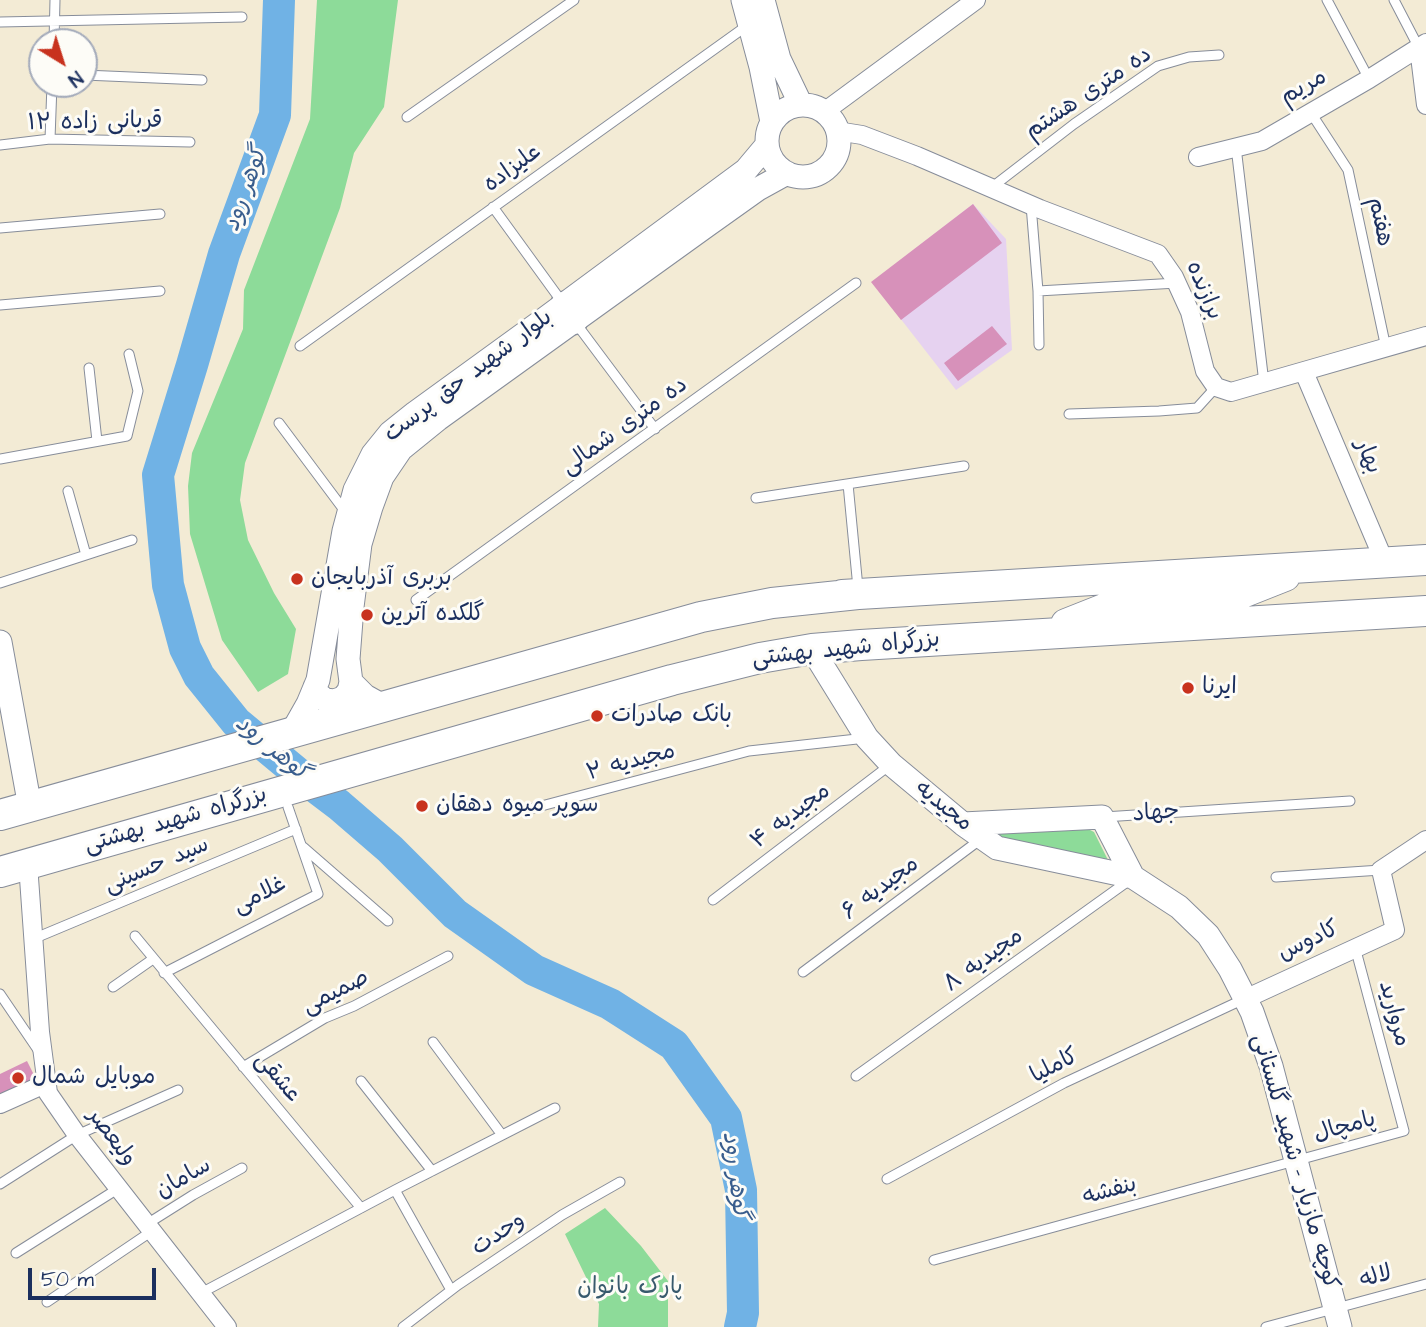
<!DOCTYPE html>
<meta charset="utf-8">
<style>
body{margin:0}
#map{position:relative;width:1426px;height:1327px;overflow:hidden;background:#f3ebd5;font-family:"Architects Daughter",sans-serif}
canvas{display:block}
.north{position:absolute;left:28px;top:28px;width:70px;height:70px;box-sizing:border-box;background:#fdfcf7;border:2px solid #a3aaba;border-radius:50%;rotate:142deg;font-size:19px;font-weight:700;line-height:28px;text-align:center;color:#1b2f5e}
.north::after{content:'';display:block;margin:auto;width:24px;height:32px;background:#c8321e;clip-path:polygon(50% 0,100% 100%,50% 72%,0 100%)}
.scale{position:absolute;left:28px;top:1268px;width:128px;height:32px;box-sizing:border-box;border:4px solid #1b2f5e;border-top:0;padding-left:9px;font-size:21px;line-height:24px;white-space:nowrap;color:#1b2f5e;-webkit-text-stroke:5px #fdfcf7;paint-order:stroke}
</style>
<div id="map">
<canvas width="1426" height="1327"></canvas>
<div class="north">N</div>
<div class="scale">50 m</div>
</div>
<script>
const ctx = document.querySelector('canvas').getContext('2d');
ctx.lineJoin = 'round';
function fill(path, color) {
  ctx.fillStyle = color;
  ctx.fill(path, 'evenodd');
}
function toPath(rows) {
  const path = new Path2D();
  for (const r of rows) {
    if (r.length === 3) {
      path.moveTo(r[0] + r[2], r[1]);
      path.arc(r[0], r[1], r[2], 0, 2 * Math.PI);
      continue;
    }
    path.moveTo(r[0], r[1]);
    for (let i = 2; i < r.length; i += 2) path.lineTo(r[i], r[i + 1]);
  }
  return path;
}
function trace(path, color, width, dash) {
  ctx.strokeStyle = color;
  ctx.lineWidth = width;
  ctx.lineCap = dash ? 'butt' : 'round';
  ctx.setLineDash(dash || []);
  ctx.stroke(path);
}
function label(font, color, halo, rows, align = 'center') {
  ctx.font = font + ' "Architects Daughter","Playpen Sans Arabic",sans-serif';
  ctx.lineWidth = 6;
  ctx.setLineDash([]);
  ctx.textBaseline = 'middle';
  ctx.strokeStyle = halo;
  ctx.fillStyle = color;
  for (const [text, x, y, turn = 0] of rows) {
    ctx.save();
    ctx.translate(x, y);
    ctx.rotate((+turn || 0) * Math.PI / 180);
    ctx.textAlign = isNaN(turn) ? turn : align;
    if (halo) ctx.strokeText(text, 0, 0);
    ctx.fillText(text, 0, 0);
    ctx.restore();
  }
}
fill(toPath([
 [973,204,1006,239,1012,350,956,390,872,282]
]), '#e6d2f0');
fill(toPath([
 [317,0,398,0,384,107,354,153,340,208,245,463,240,500,248,540,274,593,296,629,288,674,258,692,222,640,190,534,188,486,192,453,243,329,244,290,310,119],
 [1082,826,1094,832,1111,866,996,839,999,830],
 [605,1208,641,1246,668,1281,668,1327,598,1327,599,1304,565,1234]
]), '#8ddb99');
trace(toPath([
 [279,0,275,115,224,254,192,365,158,475,168,585,185,648,199,676,236,722,306,780,339,805,390,849,455,914,534,970,610,1004,674,1045,726,1118,741,1190,743,1313,740,1327]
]), '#70b2e5', 32);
fill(toPath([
 [973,204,1002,243,901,320,871,282],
 [992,326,1007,344,958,381,944,363],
 [27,1061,38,1083,3,1099,0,1093,0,1074]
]), '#d791ba');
const service = toPath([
 [1327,0,1369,79],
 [1394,0,1419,48],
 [0,22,242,17],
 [54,42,55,0],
 [84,75,202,80],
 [1311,113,1348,170,1386,348],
 [407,117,574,0],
 [50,139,52,84],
 [0,145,50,139,190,142],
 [1236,147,1264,383],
 [991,188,1074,124,1158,66,1189,57,1219,55],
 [1031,205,1038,291,1039,345],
 [493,207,562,302],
 [0,228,160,214],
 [1038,291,1177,283],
 [0,305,160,291],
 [575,322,655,429],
 [300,346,748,25],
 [89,368,97,441],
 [1069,414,1159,411,1197,408,1216,387],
 [279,423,347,514],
 [0,459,127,436,138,391,129,354],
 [848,484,858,588],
 [68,491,86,555],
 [756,498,964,466],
 [0,583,132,540],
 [416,600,856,283],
 [530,809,749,751,866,738],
 [1104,817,1350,801],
 [303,847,388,921],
 [1276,877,1381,870],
 [713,900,890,765],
 [135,936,361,1208],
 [33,939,296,829],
 [803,972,981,839],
 [164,973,318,894,288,807],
 [113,987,153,959],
 [0,994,38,1050],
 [433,1042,502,1135],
 [243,1067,325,1018,354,1006,448,956],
 [856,1076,1131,879],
 [361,1081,432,1171],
 [887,1179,1064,1083,1244,999],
 [0,1184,77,1135,178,1090],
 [395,1190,451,1290],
 [147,1224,193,1195,242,1168],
 [16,1253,119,1188],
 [934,1260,1404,1131,1355,947],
 [201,1293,395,1190,555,1108],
 [47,1302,152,1231],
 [403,1327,458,1285,562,1215,620,1182],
 [1266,1327,1426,1284]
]);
const minor = toPath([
 [1419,48,1426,105],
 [824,112,976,0],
 [837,131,862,135,917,156,1040,209,1158,254,1174,277,1190,312,1205,371,1216,387,1231,392,1426,336],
 [1198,157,1262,141,1369,79,1426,43],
 [1304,372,1385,563],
 [28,864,40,1032,48,1093,77,1135,227,1327],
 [1245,999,1395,930,1381,870,1426,840],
 [0,1104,47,1083]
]);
const tertiary = toPath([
 [743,0,761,67,772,122],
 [763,0,779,59,801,105],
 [803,141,36],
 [0,642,30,807],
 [812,649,867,738,891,764,963,824,997,848,1133,877,1179,907,1208,935,1230,969,1252,1012,1271,1066,1340,1327],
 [315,687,318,694,325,700,334,701,343,698,349,691,351,682],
 [383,706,365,696,351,682,348,659,352,607,360,544,371,507,382,477,401,449,438,419,706,226,758,189,787,173],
 [287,734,295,727,308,704,318,680,344,531,355,490,373,454,390,433,415,413,539,323,746,170,767,145],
 [963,824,1102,817,1133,877]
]);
const secondary = toPath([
 [564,305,574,321]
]);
const trunk = toPath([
 [842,595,1426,560],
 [1066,624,1119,603,1232,597,1285,576],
 [0,815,701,617,772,603,858,594],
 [0,872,672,680,760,658,812,649,861,645,1426,611]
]);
trace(service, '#878d9a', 11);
trace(minor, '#878d9a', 20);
trace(tertiary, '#878d9a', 25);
trace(secondary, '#878d9a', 29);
trace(trunk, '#878d9a', 32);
trace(service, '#fff', 9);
trace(minor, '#fff', 18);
trace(tertiary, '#fff', 23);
trace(secondary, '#fff', 26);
trace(trunk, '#fff', 30);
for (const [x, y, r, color] of [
 [297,579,7,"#c8321e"],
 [367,615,7,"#c8321e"],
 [1188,688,7,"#c8321e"],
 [597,716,7,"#c8321e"],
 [422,806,7,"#c8321e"],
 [18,1078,7,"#c8321e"]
]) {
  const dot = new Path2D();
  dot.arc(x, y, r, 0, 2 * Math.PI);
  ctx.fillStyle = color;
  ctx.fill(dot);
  trace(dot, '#fdfcf7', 2.5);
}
label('23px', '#1b2f5e', '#fdfcf7', [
 ["مریم",1304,88,-30],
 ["ده متری هشتم",1089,94,-34],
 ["قربانی زاده ۱۲",95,123,-1],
 ["علیزاده",513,169,-36],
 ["هفتم",1379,222,78],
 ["برازنده",1203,291,67],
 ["بلوار شهید حق پرست",469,377,-37],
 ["ده متری شمالی",625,427,-36],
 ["بهار",1367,457,67],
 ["بزرگراه شهید بهشتی",846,650,-6],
 ["مجیدیه ۲",631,763,-15],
 ["مجیدیه",943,807,39],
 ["جهاد",1156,814,-4],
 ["مجیدیه ۴",791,817,-37],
 ["بزرگراه شهید بهشتی",176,821,-16],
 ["سید حسینی",157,866,-23],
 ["مجیدیه ۶",881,889,-37],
 ["غلامی",260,896,-27],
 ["کادوس",1309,942,-25],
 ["مجیدیه ۸",984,961,-36],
 ["صمیمی",336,993,-27],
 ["مروارید",1393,1014,75],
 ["کاملیا",1055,1067,-27],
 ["عشقی",277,1078,50],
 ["پامچال",1345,1128,-15],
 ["ولیعصر",111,1138,53],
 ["کوچه مازیار - شهید گلستانی",1294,1162,74],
 ["سامان",184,1179,-30],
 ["بنفشه",1110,1192,-15],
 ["وحدت",499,1235,-34],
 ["لاله",1376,1278,-15]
]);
label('23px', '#1b2f5e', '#fdfcf7', [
 ["بربری آذربایجان",311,579],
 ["گلکده آترین",381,615],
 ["ایرنا",1202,688],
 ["بانک صادرات",611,716],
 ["سوپر میوه دهقان",436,806],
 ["موبایل شمال",32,1078]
], 'left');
label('23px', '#385a6d', '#fdfcf7', [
 ["پارک بانوان",630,1288]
]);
label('italic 24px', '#395d8d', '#fdfcf7', [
 ["گوهر رود",247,190,-70],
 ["گوهر رود",271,749,40],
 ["گوهر رود",734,1175,83]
]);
</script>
